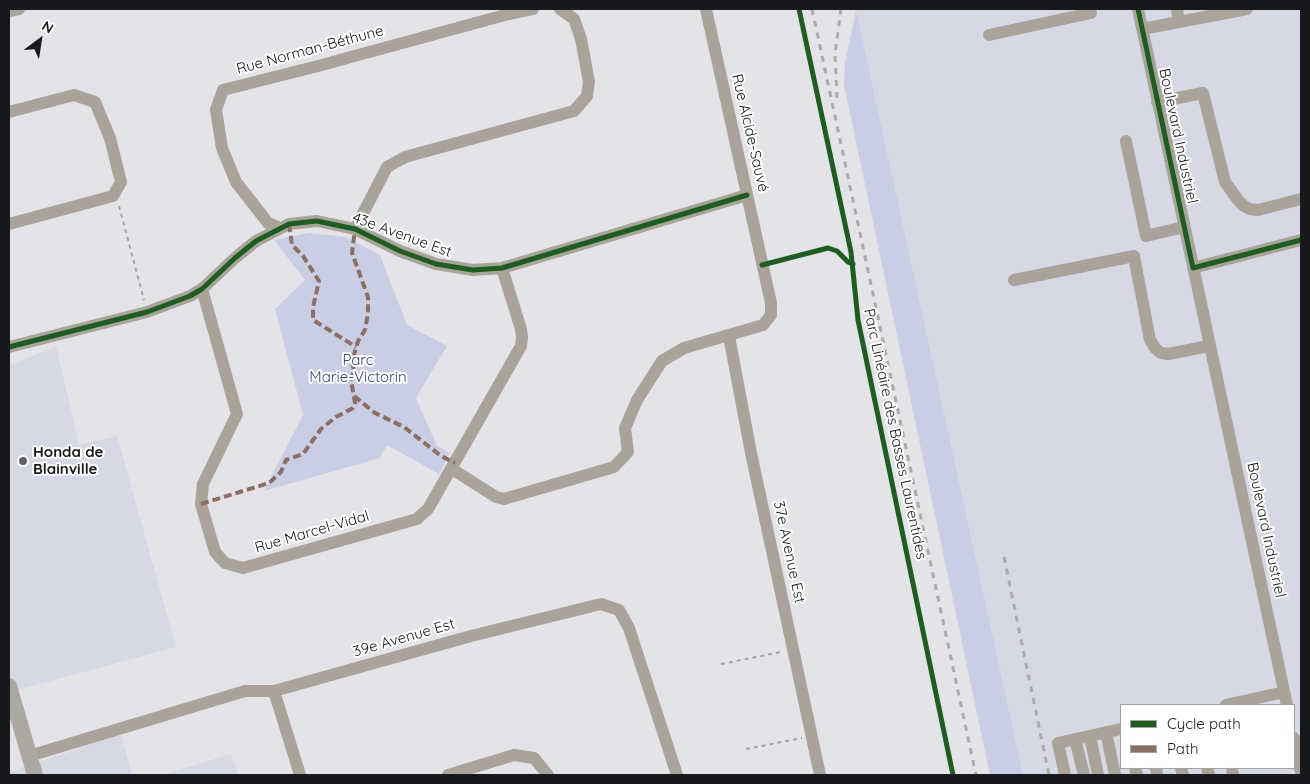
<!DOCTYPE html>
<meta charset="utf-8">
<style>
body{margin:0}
#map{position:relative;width:1310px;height:784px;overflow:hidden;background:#e3e3e8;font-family:Quicksand,sans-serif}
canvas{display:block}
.frame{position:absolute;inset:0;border:10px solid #18191c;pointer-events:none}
.legend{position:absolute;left:1120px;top:704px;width:175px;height:65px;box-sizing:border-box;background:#fff;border:1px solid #a3a3a4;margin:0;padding:6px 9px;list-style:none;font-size:15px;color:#18191c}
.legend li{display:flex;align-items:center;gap:10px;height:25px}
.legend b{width:25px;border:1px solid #a3a3a4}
.north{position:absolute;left:15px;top:15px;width:50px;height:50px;-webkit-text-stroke:4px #fff;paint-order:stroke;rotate:31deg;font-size:14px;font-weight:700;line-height:20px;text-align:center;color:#18191c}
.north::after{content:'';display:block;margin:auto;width:18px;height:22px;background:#18191c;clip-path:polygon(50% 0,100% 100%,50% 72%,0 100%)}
</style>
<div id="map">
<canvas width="1310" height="784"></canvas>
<div class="frame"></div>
<ul class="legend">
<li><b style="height:6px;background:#1b5e20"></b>Cycle path</li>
<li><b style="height:6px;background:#8d6e63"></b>Path</li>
</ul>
<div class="north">N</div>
</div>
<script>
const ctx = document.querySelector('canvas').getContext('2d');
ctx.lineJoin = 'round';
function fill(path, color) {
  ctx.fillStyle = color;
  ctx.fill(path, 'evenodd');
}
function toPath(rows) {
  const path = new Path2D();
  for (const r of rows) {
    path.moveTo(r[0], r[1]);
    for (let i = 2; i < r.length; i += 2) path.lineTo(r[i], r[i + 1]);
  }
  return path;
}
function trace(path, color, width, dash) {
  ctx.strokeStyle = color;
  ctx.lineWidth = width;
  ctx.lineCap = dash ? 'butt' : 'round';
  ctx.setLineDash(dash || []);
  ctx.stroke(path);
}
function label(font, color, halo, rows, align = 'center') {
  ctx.font = font + ' Quicksand,sans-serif';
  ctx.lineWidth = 4;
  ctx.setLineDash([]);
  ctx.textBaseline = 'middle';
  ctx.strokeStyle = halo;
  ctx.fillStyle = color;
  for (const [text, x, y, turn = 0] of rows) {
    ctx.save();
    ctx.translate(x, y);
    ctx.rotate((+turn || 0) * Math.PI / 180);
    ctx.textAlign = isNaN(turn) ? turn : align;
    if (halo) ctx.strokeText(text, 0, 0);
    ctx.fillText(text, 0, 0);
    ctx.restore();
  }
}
fill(toPath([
 [855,9,1301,9,1301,775,1023,775],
 [1121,705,1294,705,1294,768,1121,768],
 [56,346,79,445,117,436,176,647,9,692,9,366],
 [121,734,132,775,9,775,9,771,10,772],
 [231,754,238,775,163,775]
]), '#d6d8e3');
fill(toPath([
 [856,11,1023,775,990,775,844,85,845,63],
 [309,233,346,237,380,255,407,325,447,346,416,398,437,446,450,453,439,474,387,445,380,458,264,491,303,415,275,309,305,280,274,240]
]), '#cacee4');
trace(toPath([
 [119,206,144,300],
 [721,664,781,652],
 [746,749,802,738]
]), '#a6a29d', 2, [4, 4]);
trace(toPath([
 [1138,9,1287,705],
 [9,11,19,9],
 [1179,22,1247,9],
 [1142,29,1179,22,1177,9],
 [989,35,1091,13],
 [1157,102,1203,93,1225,182,1238,200,1244,206,1250,209,1258,210,1301,199],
 [9,112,74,95,95,102,110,138,121,182,113,196,9,224],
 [1126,141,1146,236,1184,227],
 [280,228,268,223,236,182,222,148,216,110,223,90,318,66,505,15,533,9],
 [355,229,387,167,405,157,574,111,587,96,589,82,581,39,574,19,560,9],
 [1193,268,1301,240],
 [1014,280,1134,256,1150,340,1155,348,1161,353,1168,354,1209,346],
 [202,289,237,414,203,484,201,504,215,552,225,563,243,568,417,519,428,509,521,346,522,337,521,329,502,268],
 [729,336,751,453,820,775],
 [9,347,147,312,190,296,202,289,235,258,256,241,289,224,317,221,355,229,400,251,436,264,473,270,502,268,747,195],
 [452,469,496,497,504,499,614,467,628,452,625,428,637,400,662,361,684,348,763,325,771,315,771,303,706,9],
 [274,691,300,775],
 [1226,705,1284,692],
 [1106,732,1115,775],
 [1090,736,1098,775],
 [1294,738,1301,772],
 [1075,739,1084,775],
 [29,756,245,691,274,691,471,636,601,604,619,610,629,628,677,775],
 [1135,768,1137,775],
 [1156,768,1157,775],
 [1181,768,1183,775],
 [1207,768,1209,775],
 [1232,768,1233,775],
 [448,775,514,755,534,758,548,775],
 [1065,775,1058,743,1121,729]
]), '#a9a39a', 12);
trace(toPath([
 [9,686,35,775]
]), '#aca8a1', 16);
trace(toPath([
 [812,9,976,775],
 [837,98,835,54,841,9],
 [1004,557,1049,775]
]), '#adaba8', 3, [6, 6]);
trace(toPath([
 [289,224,292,245,303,256,319,281,313,307,313,320,356,347],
 [354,396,375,413,404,427,441,456,455,463],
 [201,504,269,483,281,472,286,460,303,454,321,429,336,417,353,408,355,403,351,380,354,371,352,362,358,341,365,330,368,313,368,297,352,253,355,229]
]), '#8d6e63', 4, [8, 4]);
trace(toPath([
 [799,9,851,252,858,320,953,775],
 [1138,9,1193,268,1301,240],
 [762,265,828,248,837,251,848,262,853,264],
 [9,347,147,312,190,296,202,289,235,258,256,241,289,224,317,221,355,229,400,251,436,264,473,270,502,268,747,195]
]), '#1b5e20', 5);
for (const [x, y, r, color] of [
 [23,461,5,"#5f6063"]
]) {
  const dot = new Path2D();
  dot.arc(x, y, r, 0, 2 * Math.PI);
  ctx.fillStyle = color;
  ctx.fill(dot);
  trace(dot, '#fff', 2);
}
label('15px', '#18191c', '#fff', [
 ["Rue Norman-Béthune",310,50,-15],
 ["Rue Alcide-Sauvé",750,133,77],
 ["Boulevard Industriel",1178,136,78],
 ["43e Avenue Est",402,235,20],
 ["Parc Linéaire des Basses Laurentides",895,434,78],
 ["Boulevard Industriel",1266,530,78],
 ["Rue Marcel-Vidal",312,532,-16],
 ["37e Avenue Est",789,552,78],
 ["39e Avenue Est",404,638,-16]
]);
label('15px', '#394085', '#fff', [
 ["Parc",358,360],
 ["Marie-Victorin",358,377]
]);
label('bold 15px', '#18191c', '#fff', [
 ["Honda de",33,452],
 ["Blainville",33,469]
], 'left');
</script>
